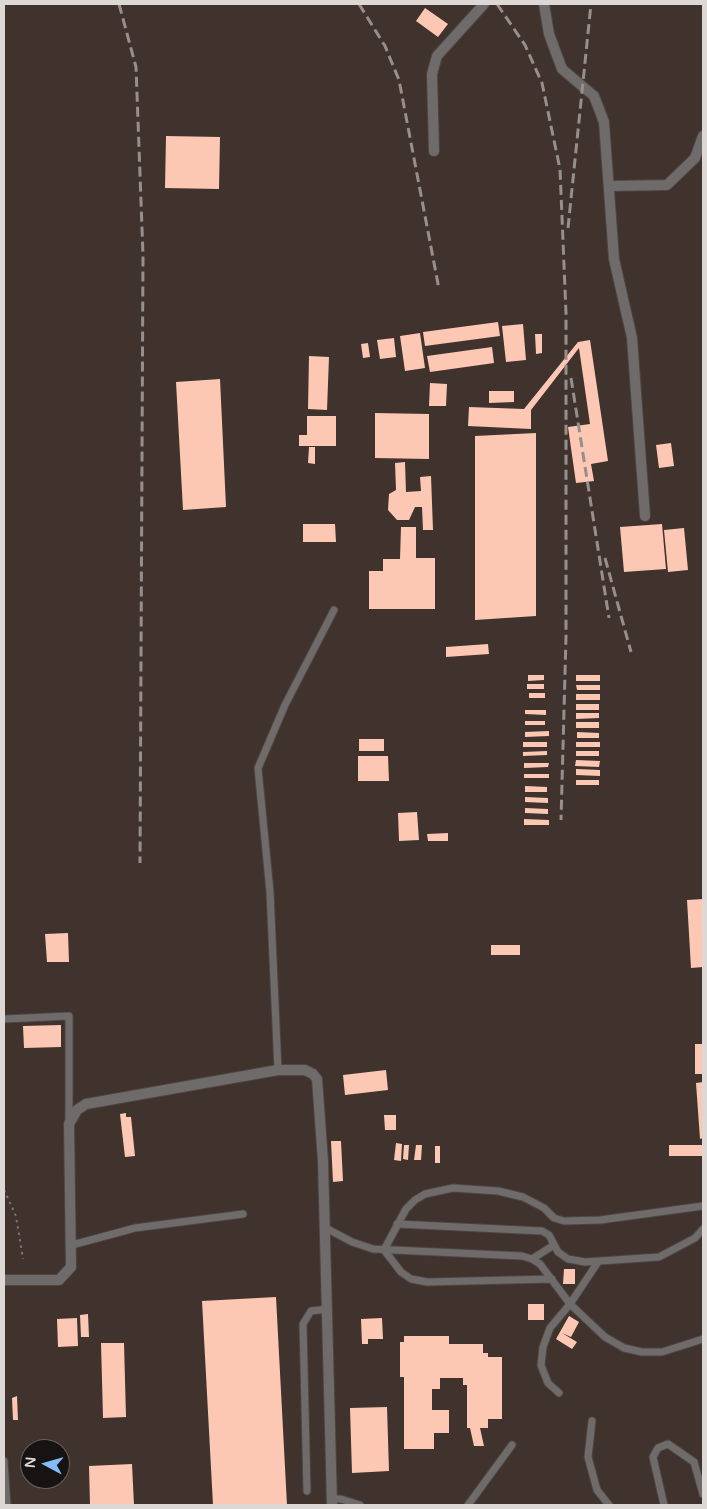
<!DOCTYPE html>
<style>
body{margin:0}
#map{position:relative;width:707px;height:1509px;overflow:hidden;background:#312a27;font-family:"Varela Round",sans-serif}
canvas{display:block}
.frame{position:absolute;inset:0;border:5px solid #ddd8d6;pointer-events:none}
.north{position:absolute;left:20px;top:1439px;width:50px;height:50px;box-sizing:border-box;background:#171312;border:1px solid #666260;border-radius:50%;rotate:276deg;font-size:14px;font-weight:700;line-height:20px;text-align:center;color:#ddd8d6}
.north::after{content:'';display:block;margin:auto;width:18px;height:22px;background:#84bcfb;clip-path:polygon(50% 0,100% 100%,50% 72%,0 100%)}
</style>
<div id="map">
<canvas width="707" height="1509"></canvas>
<div class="frame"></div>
<div class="north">N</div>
</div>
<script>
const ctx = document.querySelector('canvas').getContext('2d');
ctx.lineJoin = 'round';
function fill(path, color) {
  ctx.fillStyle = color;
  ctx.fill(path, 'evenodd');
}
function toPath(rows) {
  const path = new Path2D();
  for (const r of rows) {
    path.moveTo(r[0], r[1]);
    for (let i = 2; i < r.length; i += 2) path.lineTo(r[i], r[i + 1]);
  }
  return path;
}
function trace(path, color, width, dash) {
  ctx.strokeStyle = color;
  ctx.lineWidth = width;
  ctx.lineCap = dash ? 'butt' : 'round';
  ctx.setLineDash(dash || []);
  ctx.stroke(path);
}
fill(toPath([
 [4,4,703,4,703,1505,4,1505],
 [30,1449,60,1449,60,1479,30,1479]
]), '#40322d');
fill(toPath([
 [425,8,448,24,438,37,416,21],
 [166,136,220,137,219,189,165,188],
 [498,322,500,336,425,346,423,332],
 [523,324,526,360,506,362,502,326],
 [420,333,425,368,405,371,400,336],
 [535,334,542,334,542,353,536,354],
 [394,338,396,357,380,359,377,340],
 [590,340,608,461,591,464,594,481,576,483,568,427,590,424,579,348,531,410,531,429,468,426,469,407,524,409,578,342],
 [368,343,370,357,363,358,361,344],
 [492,347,494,363,430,372,427,356],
 [309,356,329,357,327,410,308,409],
 [220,379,226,507,183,510,176,382],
 [430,383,447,384,446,406,429,406],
 [489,391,514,391,514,402,489,403],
 [375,413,429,414,429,459,375,458],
 [307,416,336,416,336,446,299,446,299,435,307,435],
 [536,433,536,616,475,620,475,436],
 [671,443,674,466,659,468,656,445],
 [309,447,315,447,315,464,308,463],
 [405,462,406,492,421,491,420,477,431,476,433,530,423,530,422,507,415,507,409,520,397,520,388,510,389,494,396,490,395,463],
 [303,524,335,524,336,542,303,542],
 [662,524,666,569,624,572,620,527],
 [401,527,416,527,416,558,435,558,435,609,369,609,369,571,383,571,383,559,400,559],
 [684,528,688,570,668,572,664,530],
 [488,644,489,654,446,657,446,647],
 [528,675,544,675,544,680,528,681],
 [576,675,600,675,600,681,576,681],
 [527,684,544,684,544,689,527,689],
 [576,685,600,685,600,690,577,690],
 [529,693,545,693,545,698,529,698],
 [576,694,600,694,600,700,576,700],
 [576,704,599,704,599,710,576,710],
 [525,710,546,710,546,715,525,714],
 [576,713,599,713,599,718,576,719],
 [525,721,545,721,545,725,525,725],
 [576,722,599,722,599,728,576,728],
 [549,731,549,736,525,737,525,732],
 [577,732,599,733,599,738,577,738],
 [359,739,384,739,384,751,359,751],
 [523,742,547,742,547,747,523,747],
 [576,742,600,742,600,747,576,747],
 [547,751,547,755,523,756,523,752],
 [576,751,599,751,599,756,576,756],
 [358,756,388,756,389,781,358,781],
 [576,760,600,761,599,767,575,766],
 [524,763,549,763,548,767,524,768],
 [576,769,600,770,600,776,576,775],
 [524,774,549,774,549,778,524,778],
 [576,780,599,780,599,785,576,785],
 [525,786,547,787,547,792,525,792],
 [525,797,548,798,548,803,525,802],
 [525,808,548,809,548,814,525,813],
 [417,812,419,840,399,841,398,813],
 [524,819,549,820,549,825,524,825],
 [448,833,448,841,428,841,427,834],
 [703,899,703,967,691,968,687,900],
 [68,933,69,962,47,962,45,934],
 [491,945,520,945,520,955,491,955],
 [61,1025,61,1047,24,1048,23,1026],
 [695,1044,703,1044,702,1074,695,1074],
 [386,1070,388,1090,345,1095,343,1075],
 [703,1082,703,1138,700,1139,696,1083],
 [126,1113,126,1117,131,1117,135,1156,125,1157,120,1114],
 [384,1115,396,1115,396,1130,385,1130],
 [331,1141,341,1141,343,1181,333,1182],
 [396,1143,402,1144,401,1161,394,1160],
 [404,1145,409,1145,408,1160,403,1159],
 [416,1145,422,1145,421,1160,414,1160],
 [669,1145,703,1145,703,1156,669,1156],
 [435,1146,440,1146,440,1163,435,1163],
 [564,1269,575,1269,575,1284,563,1284],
 [276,1297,287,1505,213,1505,202,1301],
 [528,1304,544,1304,544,1320,528,1320],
 [88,1314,89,1337,81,1337,80,1315],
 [569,1316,579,1322,571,1337,562,1333,577,1342,572,1349,556,1339],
 [77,1318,78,1346,58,1347,57,1319],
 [382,1318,383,1339,368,1339,368,1344,362,1344,361,1319],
 [404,1336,449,1336,449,1344,483,1344,483,1353,488,1353,488,1357,502,1357,502,1419,488,1419,488,1428,480,1428,484,1446,474,1446,470,1428,467,1428,467,1385,463,1385,463,1378,440,1378,440,1389,432,1389,432,1410,449,1410,449,1433,434,1433,434,1449,404,1449,404,1377,400,1377,400,1342,404,1342],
 [101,1343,124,1343,126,1417,103,1418],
 [17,1396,18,1420,13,1420,12,1398],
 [387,1407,389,1471,352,1473,350,1408],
 [132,1464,134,1505,90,1505,89,1466]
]), '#fdc8b3');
const lane = toPath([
 [4,1019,69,1016,69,1122],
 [278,1070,270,892,258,768,285,705,334,610],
 [397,1224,542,1231,549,1235,558,1252,568,1259,585,1262,659,1257,695,1238,703,1229],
 [324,1227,352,1242,373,1249,522,1256,532,1259,540,1264,570,1304,605,1337,624,1348,642,1352,662,1352,703,1339],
 [72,1245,135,1228,243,1214],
 [532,1259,554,1245],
 [552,1279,427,1282,411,1279,401,1272,384,1250,406,1209,415,1200,425,1194,453,1188,498,1191,523,1197,544,1208,554,1218,564,1221,600,1220,703,1206],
 [559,1393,548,1383,541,1365,543,1347,550,1328,570,1304,598,1262],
 [592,1421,588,1457,597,1490,609,1505],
 [4,1461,7,1505],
 [307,1491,303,1324,311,1311,328,1309],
 [332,1499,341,1499,360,1505],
 [468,1505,512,1445],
 [664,1505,653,1457,658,1448,668,1444,694,1462,703,1494]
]);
const street = toPath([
 [544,4,549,34,562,69,594,96,604,122,614,259,632,338,645,516],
 [434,151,432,74,437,56,484,4],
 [609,186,667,185,695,158,703,136],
 [4,1280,59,1280,71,1267,69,1124,77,1110,86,1104,278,1070,305,1070,313,1074,317,1079,323,1161,332,1505]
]);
trace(lane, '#4d4643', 9);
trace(street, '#4d4643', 12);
trace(toPath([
 [4,1190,16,1216,23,1259]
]), '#7a7472', 2, [2.5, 4]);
trace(lane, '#6f6b6a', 7);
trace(street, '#6f6b6a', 10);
trace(toPath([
 [119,4,136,67,143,255,140,863],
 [359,4,385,46,399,80,439,289],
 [497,4,525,45,542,83,560,169,566,313,566,637,561,820],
 [568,228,591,4],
 [571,378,609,618],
 [605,558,631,652]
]), '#95908d', 3, [10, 5]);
</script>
